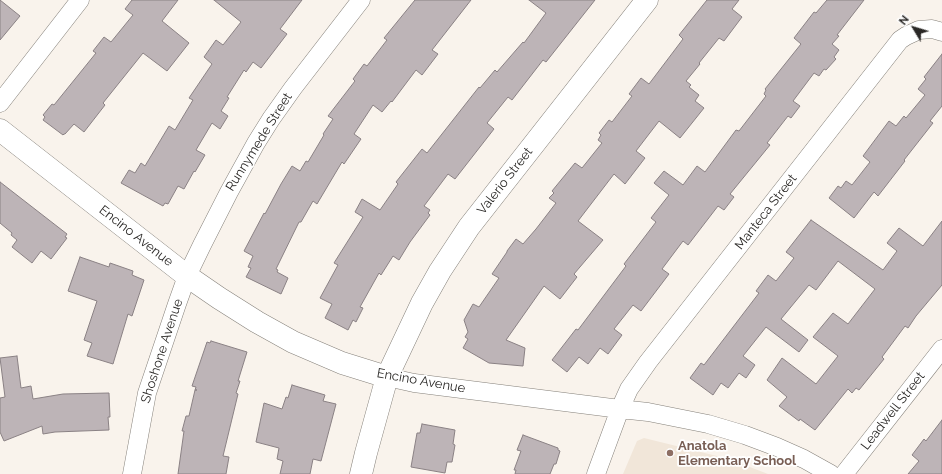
<!DOCTYPE html>
<style>
body{margin:0}
#map{position:relative;width:942px;height:474px;overflow:hidden;background:#f9f3ec;font-family:Raleway,sans-serif}
canvas{display:block}
.north{position:absolute;left:894px;top:8px;width:40px;height:40px;-webkit-text-stroke:3px #fff;paint-order:stroke;rotate:308deg;font-size:11px;font-weight:700;line-height:16px;text-align:center;color:#2a2826}
.north::after{content:'';display:block;margin:auto;width:14px;height:18px;background:#2a2826;clip-path:polygon(50% 0,100% 100%,50% 72%,0 100%)}
</style>
<div id="map">
<canvas width="942" height="474"></canvas>
<div class="north">N</div>
</div>
<script>
const ctx = document.querySelector('canvas').getContext('2d');
ctx.lineJoin = 'round';
function fill(path, color) {
  ctx.fillStyle = color;
  ctx.fill(path, 'evenodd');
}
function toPath(rows) {
  const path = new Path2D();
  for (const r of rows) {
    path.moveTo(r[0], r[1]);
    for (let i = 2; i < r.length; i += 2) path.lineTo(r[i], r[i + 1]);
  }
  return path;
}
function trace(path, color, width, dash) {
  ctx.strokeStyle = color;
  ctx.lineWidth = width;
  ctx.lineCap = dash ? 'butt' : 'round';
  ctx.setLineDash(dash || []);
  ctx.stroke(path);
}
function label(font, color, halo, rows, align = 'center') {
  ctx.font = font + ' Raleway,sans-serif';
  ctx.lineWidth = 3.5;
  ctx.setLineDash([]);
  ctx.textBaseline = 'middle';
  ctx.strokeStyle = halo;
  ctx.fillStyle = color;
  for (const [text, x, y, turn = 0] of rows) {
    ctx.save();
    ctx.translate(x, y);
    ctx.rotate((+turn || 0) * Math.PI / 180);
    ctx.textAlign = isNaN(turn) ? turn : align;
    if (halo) ctx.strokeText(text, 0, 0);
    ctx.fillText(text, 0, 0);
    ctx.restore();
  }
}
fill(toPath([
 [644,438,729,459,768,474,623,474,637,441]
]), '#f1e6d9');
const building = toPath([
 [0,0,20,16,0,40,0,0],
 [132,0,178,0,162,21,189,43,167,71,143,53,103,103,105,105,84,132,74,124,65,134,64,134,63,135,43,120,45,117,43,115,52,104,54,105,96,53,93,51,104,37,111,42,133,15,125,9,132,0],
 [214,0,302,0,280,29,287,34,261,68,253,62,246,72,244,70,227,97,229,98,221,111,228,116,220,129,212,123,196,150,205,155,195,172,194,171,184,189,178,186,168,204,165,203,163,206,121,183,129,170,135,173,141,163,145,166,169,126,175,130,193,100,189,98,212,64,204,57,216,40,223,45,241,22,214,0],
 [415,0,471,0,432,50,438,54,422,75,416,70,392,102,391,101,382,112,373,105,354,134,361,139,344,164,342,162,317,204,313,201,301,222,299,222,276,269,278,270,277,272,288,278,281,294,246,277,251,268,248,267,253,256,244,251,264,213,265,214,281,184,292,166,300,171,306,161,308,162,324,135,323,134,333,119,328,116,355,81,353,79,364,64,367,66,387,40,384,38,415,0],
 [529,0,595,0,546,62,543,60,512,100,508,97,487,123,494,129,455,179,448,174,424,206,430,210,428,213,430,215,410,242,399,260,393,256,381,275,379,273,360,307,363,308,356,322,353,320,348,330,325,318,332,304,320,298,338,265,334,263,363,217,355,212,362,199,380,210,398,184,396,182,422,149,427,153,479,87,480,88,495,70,497,72,523,42,524,43,546,13,529,0],
 [707,0,739,0,732,9,742,17,724,41,719,38,699,63,700,64,686,81,691,85,689,87,699,95,695,101,704,108,680,138,659,121,636,151,645,158,625,184,614,174,578,221,603,240,574,274,577,277,560,299,544,286,506,340,525,348,523,366,489,363,463,348,468,339,465,337,468,332,464,320,473,304,479,307,499,278,492,274,507,252,507,251,516,239,523,244,536,229,556,203,549,198,554,193,552,191,575,163,582,168,602,143,598,140,601,135,599,133,609,120,612,122,632,96,629,94,641,78,649,84,683,39,679,35,707,0],
 [827,0,864,0,837,35,839,36,832,44,839,50,834,57,836,59,826,70,824,69,819,76,814,73,793,101,800,106,791,118,788,116,767,143,770,145,730,194,734,197,724,210,718,206,688,245,683,241,662,269,669,274,641,311,633,305,614,329,622,335,608,354,600,348,588,364,579,357,567,372,552,360,576,329,578,330,626,266,624,264,656,222,651,218,669,195,654,183,664,171,683,185,697,166,705,172,736,130,739,131,766,96,764,94,766,90,765,89,801,44,794,38,814,12,816,13,827,0],
 [942,54,942,106,930,121,933,123,904,160,905,161,878,196,874,192,854,218,829,198,838,186,841,188,846,181,852,185,870,162,863,156,889,121,896,126,904,116,906,118,925,95,918,89,926,79,924,77,942,54],
 [0,182,67,234,65,237,67,238,51,259,41,251,32,263,12,247,17,240,11,235,12,233,0,223,0,182],
 [811,220,883,270,897,251,887,243,899,228,923,246,942,221,942,285,916,316,908,328,905,326,882,357,884,359,859,390,856,388,852,393,848,389,815,430,800,419,799,421,779,406,787,397,767,380,782,358,816,384,838,356,813,337,833,313,848,324,875,289,838,261,816,290,809,285,781,319,808,340,799,352,766,327,743,356,755,365,746,378,739,373,728,388,721,383,713,395,690,378,701,363,704,365,759,293,756,291,768,275,776,281,794,258,786,252,811,220],
 [80,257,109,267,110,263,133,271,132,275,144,280,132,316,128,314,113,364,87,356,92,343,84,340,97,301,68,291,80,257],
 [211,341,247,352,238,381,240,381,236,393,238,394,223,456,229,457,226,474,178,474,184,431,182,431,186,416,189,416,195,390,197,390,195,390,196,387,192,386,207,342,210,343,211,341],
 [17,356,21,388,31,386,33,399,63,394,109,393,110,417,108,417,109,430,55,432,43,434,42,426,4,441,0,432,0,398,5,397,0,358,17,356],
 [292,385,325,395,323,401,336,404,321,461,313,459,310,474,280,474,283,461,277,459,279,448,256,442,264,403,282,409,286,397,288,398,292,385],
 [942,420,942,474,908,474,919,461,912,455,924,439,926,441,942,420],
 [422,424,455,430,453,444,455,445,452,462,447,462,445,473,411,467,417,433,420,433,422,424],
 [523,435,558,448,558,450,560,451,556,464,554,464,550,474,515,474,516,470,514,470,521,451,517,450,523,435]
]);
fill(building, '#bdb4b7');
trace(building, '#8a8184', 1);
const minor = toPath([
 [0,103,80,0],
 [387,377,414,383,620,409,648,412,708,424,745,435,777,447,804,459,831,474],
 [132,474,147,393,177,304,187,276,202,245,229,192,256,143,271,119,293,88,361,0],
 [596,474,620,409,629,389,648,362,900,40,906,36,919,30,932,29,942,32],
 [844,474,942,349]
]);
const tertiary = toPath([
 [0,130,187,276,219,298,257,322,293,342,342,363,387,377],
 [361,474,366,453,387,377,422,303,440,271,469,227,647,0]
]);
trace(minor, '#85807a', 19);
trace(tertiary, '#85807a', 23);
trace(minor, '#fff', 18);
trace(tertiary, '#fff', 22);
for (const [x, y, r, color] of [
 [670,453,4,"#8d6e63"]
]) {
  const dot = new Path2D();
  dot.arc(x, y, r, 0, 2 * Math.PI);
  ctx.fillStyle = color;
  ctx.fill(dot);
  trace(dot, '#fff', 1.5);
}
label('13px', '#2a2826', '#fff', [
 ["Runnymede Street",259,142,-58],
 ["Valerio Street",505,181,-52],
 ["Manteca Street",766,212,-52],
 ["Encino Avenue",136,236,38],
 ["Shoshone Avenue",162,351,-72],
 ["Encino Avenue",421,381,10],
 ["Leadwell Street",893,411,-52]
]);
label('bold 13px', '#785e54', '#fff', [
 ["Anatola",678,446],
 ["Elementary School",678,461]
], 'left');
</script>
